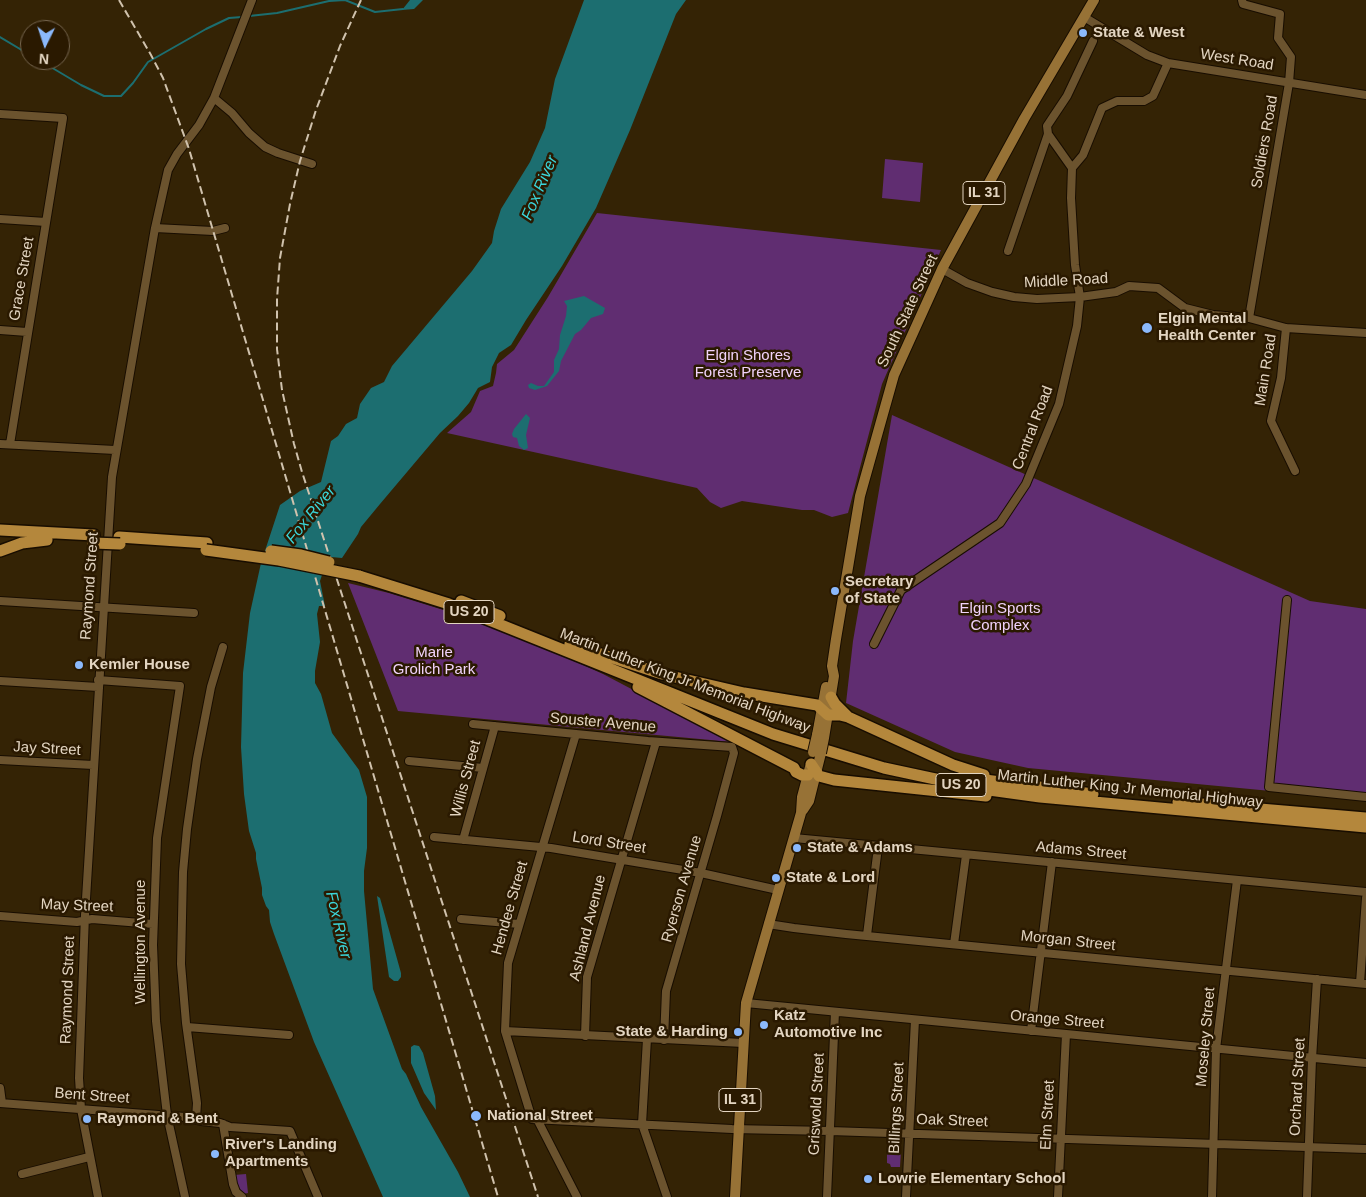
<!DOCTYPE html>
<style>
body{margin:0}
#map{position:relative;width:1366px;height:1197px;overflow:hidden;background:#342305;font-family:Arial,sans-serif}
canvas{display:block}
.north{position:absolute;left:20px;top:20px;width:50px;height:50px;box-sizing:border-box;background:#2a1900;border:1px solid #74644d;border-radius:50%;rotate:184deg;font-size:14px;font-weight:700;line-height:20px;text-align:center;color:#e3d5c1}
.north::after{content:'';display:block;margin:auto;width:18px;height:22px;background:#8bb9fc;clip-path:polygon(50% 0,100% 100%,50% 72%,0 100%)}
</style>
<div id="map">
<canvas width="1366" height="1197"></canvas>
<div class="north">N</div>
</div>
<script>
const ctx = document.querySelector('canvas').getContext('2d');
ctx.lineJoin = 'round';
function fill(path, color) {
  ctx.fillStyle = color;
  ctx.fill(path, 'evenodd');
}
function toPath(rows) {
  const path = new Path2D();
  for (const r of rows) {
    path.moveTo(r[0], r[1]);
    for (let i = 2; i < r.length; i += 2) path.lineTo(r[i], r[i + 1]);
  }
  return path;
}
function trace(path, color, width, dash) {
  ctx.strokeStyle = color;
  ctx.lineWidth = width;
  ctx.lineCap = dash ? 'butt' : 'round';
  ctx.setLineDash(dash || []);
  ctx.stroke(path);
}
function label(font, color, halo, rows, align = 'center') {
  ctx.font = font + ' Arial,sans-serif';
  ctx.lineWidth = 5;
  ctx.setLineDash([]);
  ctx.textBaseline = 'middle';
  ctx.strokeStyle = halo;
  ctx.fillStyle = color;
  for (const [text, x, y, turn = 0] of rows) {
    ctx.save();
    ctx.translate(x, y);
    ctx.rotate((+turn || 0) * Math.PI / 180);
    ctx.textAlign = isNaN(turn) ? turn : align;
    if (halo) ctx.strokeText(text, 0, 0);
    ctx.fillText(text, 0, 0);
    ctx.restore();
  }
}
fill(toPath([
 [885,159,923,163,920,202,882,198],
 [597,213,941,250,882,384,848,513,832,517,814,510,802,510,742,501,721,508,710,502,697,488,447,433,471,412,480,391,493,386,496,373,497,364,514,350,548,297],
 [892,415,1310,601,1366,609,1366,800,1028,768,955,752,846,703,853,641],
 [348,583,389,593,469,618,550,650,603,674,732,742,398,711],
 [891,1149,901,1150,900,1167,891,1167,890,1164,887,1163,887,1155],
 [246,1174,248,1193,243,1194,238,1190,234,1175]
]), '#602d71');
fill(toPath([
 [410,0,423,0,414,9,402,10],
 [584,0,686,0,676,14,630,130,596,208,562,266,526,320,511,345,499,353,492,367,490,382,478,388,469,403,458,416,440,433,380,504,361,527,358,534,342,558,331,557,327,560,320,581,325,606,319,606,317,614,320,642,315,671,315,683,321,694,332,733,359,770,367,797,367,848,364,871,364,891,373,989,402,1069,406,1074,421,1107,458,1172,470,1197,383,1197,314,1042,274,934,270,922,269,910,266,906,262,895,262,888,256,859,256,853,249,831,244,794,241,747,243,673,250,613,261,563,280,505,300,491,321,482,331,441,338,436,346,424,357,418,360,404,371,388,384,382,392,366,472,271,492,243,494,231,501,209,530,162,545,128,555,79],
 [584,296,605,308,603,314,591,318,581,330,575,334,561,361,559,371,547,386,535,390,529,388,528,385,531,383,538,386,544,386,554,372,554,360,559,349,560,335,566,316,567,306,564,301],
 [526,414,530,418,526,435,528,448,524,450,519,446,517,438,513,437,512,434,514,429],
 [377,896,380,898,401,973,401,977,398,981,394,981,389,977],
 [414,1045,419,1046,423,1053,435,1096,436,1110,424,1093,411,1063,411,1047]
]), '#1c6e70');
trace(toPath([
 [249,16,277,13,329,1,345,0,375,12,403,9],
 [0,37,30,55],
 [39,60,81,85,104,96,121,96,133,83,148,62,206,29,229,18,242,17]
]), '#1c6e70', 2);
const minor = toPath([
 [1242,0,1243,4,1280,14,1278,38,1291,57,1289,83,1249,318],
 [1084,17,1147,55,1168,63,1366,95],
 [214,98,232,113,249,133,265,147,278,153,312,164],
 [0,114,63,118,10,444],
 [1072,168,1083,155,1102,108,1117,101,1144,101,1153,96,1168,63],
 [0,219,46,222],
 [155,228,213,231,225,228],
 [1008,251,1048,134,1047,126,1067,96,1093,41],
 [942,269,967,283,992,292,1014,297,1037,299,1080,297,1116,292,1129,286,1158,288,1185,308,1213,315,1249,318,1286,328,1366,333],
 [1286,328,1281,378,1271,421,1295,471],
 [0,330,27,332],
 [0,444,115,450],
 [1287,600,1269,787,1366,797],
 [0,601,194,613],
 [874,644,901,590,1000,523,1026,484,1059,404,1077,326,1080,297,1075,265,1071,198,1072,168,1048,134],
 [98,680,180,686,157,838,153,945,156,1021,167,1115,185,1197],
 [0,681,98,687],
 [473,724,648,741,732,747,734,753,717,816,666,991,664,1040],
 [576,734,508,963,505,1031,532,1119,732,1129,830,1131,1366,1149],
 [0,760,93,765],
 [409,761,483,768],
 [434,837,551,848,701,873,778,890],
 [794,838,1366,892],
 [463,840,495,726],
 [0,916,77,922,92,919,153,924],
 [461,919,519,924],
 [768,924,794,928,846,934,1366,984],
 [867,935,878,847],
 [954,944,966,855],
 [1360,983,1366,898],
 [746,1003,1366,1063],
 [187,1027,289,1035],
 [505,1031,743,1043],
 [1031,1031,1052,862],
 [585,1036,587,977,656,742],
 [647,1039,642,1124,667,1197],
 [0,1088,2,1103],
 [0,1103,185,1117,201,1121,220,1123,230,1127,290,1131,318,1197],
 [196,1119,197,1103,186,1023,181,964,183,872,187,829,197,759,211,687,223,647],
 [537,1119,577,1197],
 [223,1124,233,1184,236,1192,242,1197],
 [22,1174,89,1157],
 [98,1197,81,1109,79,1078,85,915,112,477,155,228,168,170,177,154,199,125,214,98,252,0],
 [827,1197,835,1012],
 [906,1197,915,1020],
 [1058,1197,1066,1034],
 [1212,1197,1216,1049,1237,880],
 [1307,1197,1312,1059,1317,979]
]);
const major = toPath([
 [817,735,826,687],
 [824,738,834,676,832,666,836,639,860,496,894,375,942,269,1024,119,1094,0],
 [803,810,809,801,821,753],
 [735,1197,746,1003,801,813,802,797,810,767]
]);
const highway = toPath([
 [0,530,94,535],
 [119,537,207,543],
 [0,551,22,543,47,540],
 [359,576,449,604,773,734,884,768,982,789,1040,797,1366,827],
 [461,601,500,616],
 [570,644,662,674,744,693,817,705,828,715,840,715,848,717],
 [638,687,794,768,796,772,802,775,808,775],
 [831,697,835,704,848,717,953,765,984,775],
 [811,764,819,776,834,780,986,796],
 [962,777,1093,794],
 [1178,802,1366,818]
]);
trace(minor, '#180d00', 10);
trace(major, '#180d00', 12);
trace(highway, '#180d00', 14);
trace(minor, '#6b532e', 8);
trace(major, '#977236', 10);
trace(highway, '#b4873c', 11);
trace(toPath([
 [119,0,151,55,163,78,189,149,498,1197],
 [361,0,340,46,316,110,300,161,290,204,280,258,277,299,277,349,282,390,294,444,302,472,538,1197]
]), '#d0c2ad', 2, [8, 4]);
const majorBridge = toPath([
 [813,752,817,735],
 [821,753,824,738]
]);
const highwayBridge = toPath([
 [93,543,120,544],
 [206,550,279,560,359,576],
 [271,551,301,555,329,562]
]);
trace(majorBridge, '#180d00', 12, []);
trace(highwayBridge, '#180d00', 14, []);
trace(majorBridge, '#977236', 10);
trace(highwayBridge, '#b4873c', 11);
for (const [x, y, r, color] of [
 [1083,33,5,"#8bb9fc"],
 [1147,328,6,"#8bb9fc"],
 [835,591,5,"#8bb9fc"],
 [79,665,5,"#8bb9fc"],
 [797,848,5,"#8bb9fc"],
 [776,878,5,"#8bb9fc"],
 [764,1025,5,"#8bb9fc"],
 [738,1032,5,"#8bb9fc"],
 [476,1116,6,"#8bb9fc"],
 [87,1119,5,"#8bb9fc"],
 [215,1154,5,"#8bb9fc"],
 [868,1179,5,"#8bb9fc"]
]) {
  const dot = new Path2D();
  dot.arc(x, y, r, 0, 2 * Math.PI);
  ctx.fillStyle = color;
  ctx.fill(dot);
  trace(dot, '#2a1900', 2);
}
for (const [x, y, w] of [
 [984,193,42],
 [469,612,50],
 [961,785,50],
 [740,1100,42]
]) {
  const box = new Path2D();
  box.roundRect(x - w / 2, y - 11.5, w, 23, 4);
  ctx.fillStyle = '#2a1900';
  ctx.fill(box);
  trace(box, '#e3d5c1', 1);
}
label('bold 14px', '#e3d5c1', null, [
 ["IL 31",984,193],
 ["US 20",469,612],
 ["US 20",961,785],
 ["IL 31",740,1100]
]);
label('bold 15px', '#e3d5c1', '#2a1900', [
 ["State & West",1093,33],
 ["Elgin Mental",1158,319],
 ["Health Center",1158,336],
 ["Secretary",845,582],
 ["of State",845,599],
 ["Kemler House",89,665],
 ["State & Adams",807,848],
 ["State & Lord",786,878],
 ["Katz",774,1016],
 ["Automotive Inc",774,1033],
 ["State & Harding",728,1032,"right"],
 ["National Street",487,1116],
 ["Raymond & Bent",97,1119],
 ["River's Landing",225,1145],
 ["Apartments",225,1162],
 ["Lowrie Elementary School",878,1179]
], 'left');
label('15px', '#e3d5c1', '#2a1900', [
 ["West Road",1237,60,9],
 ["Soldiers Road",1265,142,-80],
 ["Grace Street",22,279,-80],
 ["Middle Road",1066,281,-3],
 ["South State Street",908,311,-65],
 ["Main Road",1266,370,-81],
 ["Central Road",1033,428,-69],
 ["Raymond Street",90,586,-86],
 ["Martin Luther King Jr Memorial Highway",685,681,21],
 ["Souster Avenue",603,723,5],
 ["Jay Street",47,749,3],
 ["Willis Street",466,779,-75],
 ["Martin Luther King Jr Memorial Highway",1130,789,6],
 ["Lord Street",609,843,9],
 ["Adams Street",1081,851,5],
 ["Ryerson Avenue",682,889,-74],
 ["May Street",77,906,2],
 ["Hendee Street",510,908,-74],
 ["Ashland Avenue",588,928,-76],
 ["Morgan Street",1068,941,6],
 ["Wellington Avenue",141,942,-90],
 ["Raymond Street",68,990,-88],
 ["Orange Street",1057,1020,5],
 ["Moseley Street",1206,1037,-85],
 ["Orchard Street",1298,1087,-87],
 ["Bent Street",92,1096,4],
 ["Griswold Street",817,1104,-87],
 ["Billings Street",897,1108,-87],
 ["Elm Street",1048,1115,-87],
 ["Oak Street",952,1121,2]
]);
label('15px', '#f1d3fb', '#2a1900', [
 ["Elgin Shores",748,356],
 ["Forest Preserve",748,373],
 ["Elgin Sports",1000,609],
 ["Complex",1000,626],
 ["Marie",434,653],
 ["Grolich Park",434,670]
]);
label('italic 16px', '#3bd6da', '#2a1900', [
 ["Fox River",540,188,-67],
 ["Fox River",311,515,-51],
 ["Fox River",338,925,77]
]);
</script>
